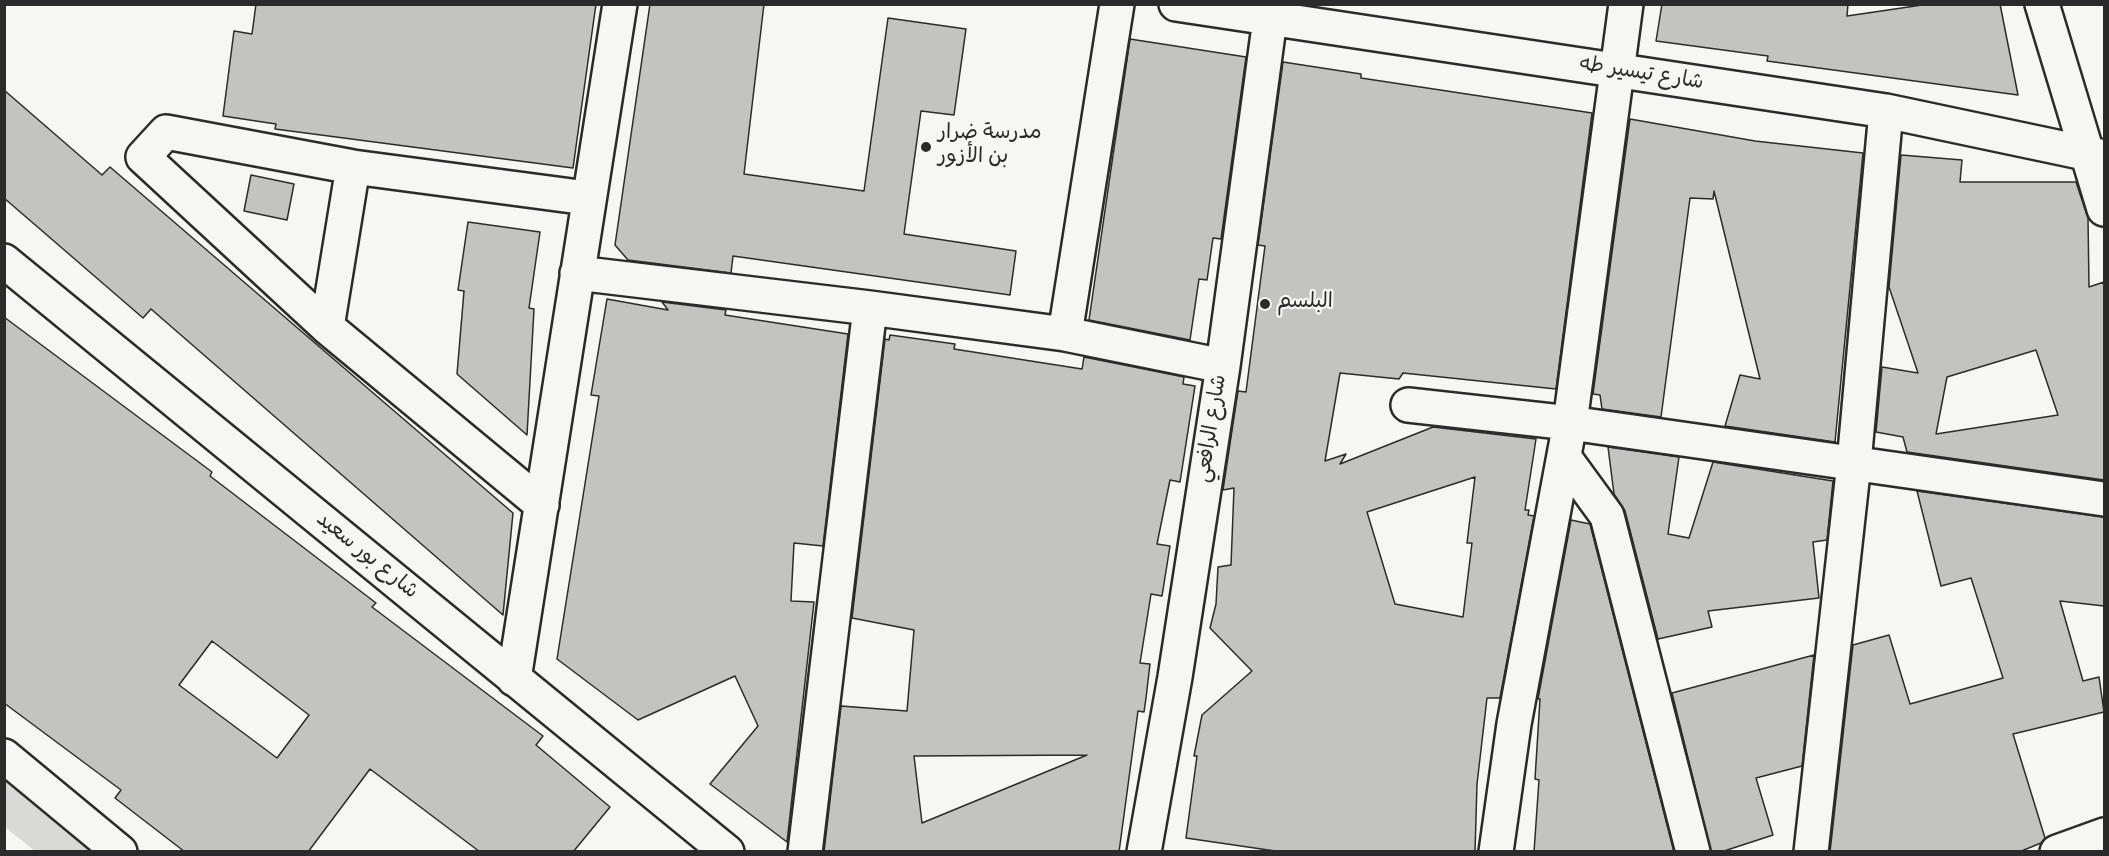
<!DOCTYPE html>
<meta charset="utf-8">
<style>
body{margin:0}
#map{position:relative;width:2109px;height:856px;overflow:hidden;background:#f6f6f2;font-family:"Indie Flower",sans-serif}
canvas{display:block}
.frame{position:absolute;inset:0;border:6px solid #2b2b2b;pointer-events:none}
</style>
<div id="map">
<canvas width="2109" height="856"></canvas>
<div class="frame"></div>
</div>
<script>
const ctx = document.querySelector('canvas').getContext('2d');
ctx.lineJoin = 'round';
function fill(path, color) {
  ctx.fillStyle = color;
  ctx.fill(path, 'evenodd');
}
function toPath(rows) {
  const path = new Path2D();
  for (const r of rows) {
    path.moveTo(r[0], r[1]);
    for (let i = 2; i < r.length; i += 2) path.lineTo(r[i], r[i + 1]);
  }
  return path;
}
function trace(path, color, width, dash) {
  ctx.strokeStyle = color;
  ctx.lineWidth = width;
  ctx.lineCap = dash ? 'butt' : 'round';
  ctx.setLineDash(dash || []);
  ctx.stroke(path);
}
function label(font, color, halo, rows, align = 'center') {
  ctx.font = font + ' "Indie Flower","Playpen Sans Arabic",sans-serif';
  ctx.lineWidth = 4.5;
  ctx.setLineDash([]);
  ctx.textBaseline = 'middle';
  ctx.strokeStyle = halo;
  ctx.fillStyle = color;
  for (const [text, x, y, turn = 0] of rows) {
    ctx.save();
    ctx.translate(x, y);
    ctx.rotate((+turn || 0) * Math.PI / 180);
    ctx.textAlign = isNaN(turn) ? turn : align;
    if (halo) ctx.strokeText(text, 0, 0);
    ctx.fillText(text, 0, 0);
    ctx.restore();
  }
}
fill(toPath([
 [4,776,101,851,35,851,5,827]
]), '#d9d9d5');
const building = toPath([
 [256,4,596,4,573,168,275,129,276,124,223,116,234,31,252,34,256,4],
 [650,4,764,4,744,174,864,191,888,18,966,29,954,115,921,111,904,234,1016,251,1010,295,733,256,731,273,628,260,615,245,650,4],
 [1662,4,1848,4,1847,16,1929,4,2000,4,2018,95,1767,61,1768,56,1656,41,1662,4],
 [1130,39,1246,57,1221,239,1213,238,1207,280,1199,279,1190,340,1089,320,1130,39],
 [1283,62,1361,74,1361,78,1592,113,1556,389,1403,373,1399,379,1340,373,1325,461,1346,454,1340,464,1433,427,1536,439,1525,510,1529,510,1528,515,1534,516,1500,698,1487,698,1477,784,1475,852,1282,852,1186,838,1197,756,1194,756,1202,715,1252,671,1210,628,1216,604,1218,567,1231,565,1234,488,1223,490,1238,391,1246,392,1265,246,1258,245,1283,62],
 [1475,477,1467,543,1472,543,1463,617,1395,604,1367,512,1475,477],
 [4,90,102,175,110,167,513,513,503,615,151,309,143,318,4,198,4,90],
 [1630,119,1755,141,1863,153,1835,442,1725,426,1740,375,1760,379,1714,191,1713,199,1690,198,1661,417,1602,409,1600,395,1593,394,1630,119],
 [1901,155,1962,160,1960,182,2076,182,2088,218,2089,287,2104,282,2104,480,1907,452,1903,437,1876,432,1882,367,1918,373,1889,287,1901,155],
 [2036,350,2058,415,1936,434,1947,377,2036,350],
 [251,175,294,184,287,220,244,211,251,175],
 [468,222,540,232,529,308,534,309,527,435,457,374,464,291,458,290,468,222],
 [607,299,668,310,662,302,726,310,725,315,848,334,823,546,794,543,791,601,814,602,787,842,710,784,758,726,735,676,638,720,557,659,599,396,591,395,607,299],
 [4,317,212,472,210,476,376,603,372,607,543,736,536,745,610,807,573,852,480,852,370,769,308,852,185,852,115,798,121,790,4,703,4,317],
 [212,641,309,715,277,758,179,685,212,641],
 [890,335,955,344,954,349,1082,369,1084,357,1184,377,1183,384,1195,386,1180,482,1170,480,1157,544,1170,546,1162,596,1151,594,1140,663,1150,664,1146,698,1144,712,1138,711,1119,852,824,852,841,706,907,711,914,630,852,618,885,339,889,340,890,335],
 [1087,755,922,823,914,756,1087,755],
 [1608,447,1679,457,1668,534,1689,538,1713,462,1833,481,1827,540,1813,542,1819,598,1708,611,1712,627,1658,639,1625,511,1614,494,1608,447],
 [1917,491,2104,517,2104,606,2060,601,2083,681,2099,677,2104,712,2013,734,2045,838,2041,843,2019,852,1830,852,1853,645,1889,635,1910,704,2003,678,1971,578,1941,586,1917,491],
 [1571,520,1590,524,1674,852,1534,852,1539,780,1535,779,1540,699,1538,699,1571,520],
 [1814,655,1802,766,1756,778,1773,835,1721,852,1711,852,1672,693,1814,655]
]);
fill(building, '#c3c3c0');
trace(building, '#2b2b2b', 1.5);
const minor = toPath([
 [1176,4,1886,111,2104,157],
 [2042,4,2104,209],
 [4,261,727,852],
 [577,273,870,308,1065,334,1223,366],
 [327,327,353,167],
 [1065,334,1117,4],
 [1408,405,1570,423,2104,499],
 [1564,457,1607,516,1693,852],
 [542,505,327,327,143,157,166,132,353,167,587,198],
 [514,679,620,4],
 [4,756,120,852],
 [805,852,870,308],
 [1144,852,1175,677,1223,366,1272,4],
 [1496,852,1514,724,1570,423,1626,4],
 [1811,852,1854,463,1886,111],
 [2057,852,2104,835]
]);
trace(minor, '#2b2b2b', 38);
trace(minor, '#f6f6f2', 33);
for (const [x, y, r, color] of [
 [926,147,6,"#2b2b2b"],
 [1265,304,6,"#2b2b2b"]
]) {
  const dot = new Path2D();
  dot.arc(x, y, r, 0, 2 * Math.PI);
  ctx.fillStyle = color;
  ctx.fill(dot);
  trace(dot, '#f6f6f2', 2);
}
label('21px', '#2b2b2b', '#f6f6f2', [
 ["شارع تيسير طه",1641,75,9],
 ["شارع الرافعي",1213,429,-81],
 ["شارع بور سعيد",366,557,39]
]);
label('21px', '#2b2b2b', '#f6f6f2', [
 ["مدرسة ضرار",938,135],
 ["بن الأزور",938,159],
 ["البلسم",1277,304]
], 'left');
</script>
